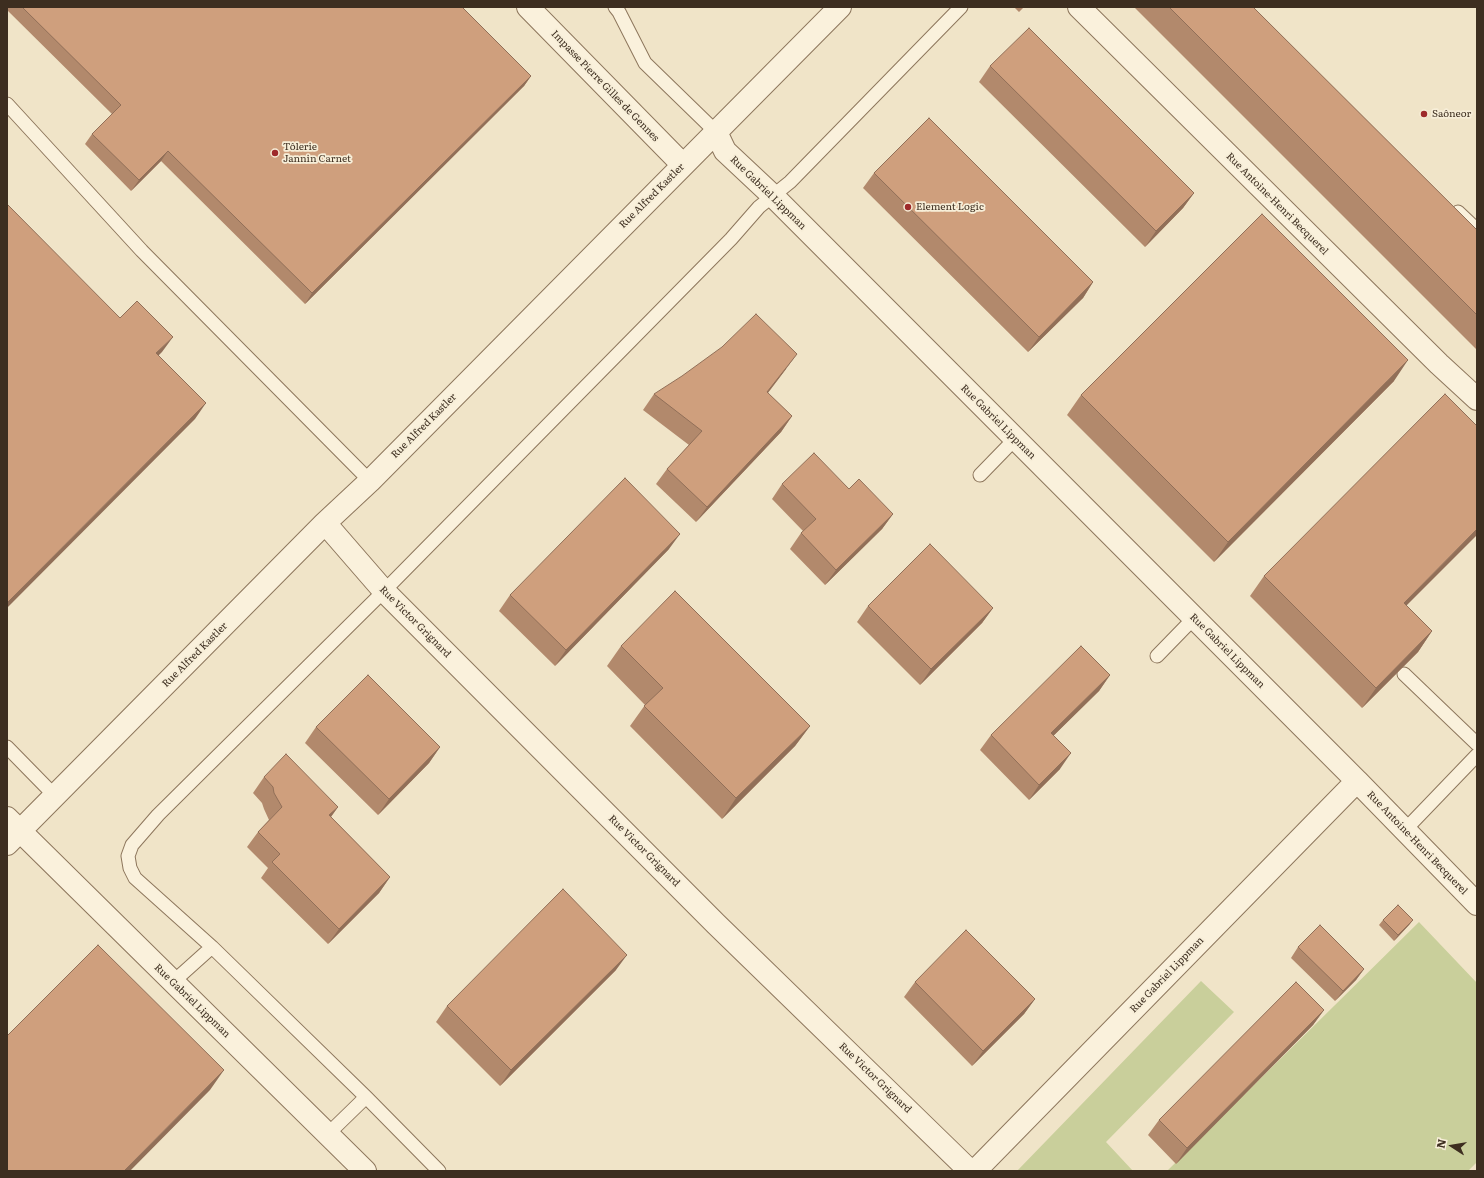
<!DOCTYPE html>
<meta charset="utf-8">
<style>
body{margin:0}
#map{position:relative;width:1484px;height:1178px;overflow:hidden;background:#f0e4c8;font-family:Literata,serif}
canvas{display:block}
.frame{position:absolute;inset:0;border:8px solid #3d2e20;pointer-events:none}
.north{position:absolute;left:1432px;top:1126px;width:40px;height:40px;-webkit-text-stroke:3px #f7eed8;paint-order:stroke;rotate:282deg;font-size:11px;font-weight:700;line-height:16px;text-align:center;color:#3d2e20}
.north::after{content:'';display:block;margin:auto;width:14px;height:18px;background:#3d2e20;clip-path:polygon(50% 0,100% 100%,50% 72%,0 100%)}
</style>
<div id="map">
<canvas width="1484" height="1178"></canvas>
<div class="frame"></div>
<div class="north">N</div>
</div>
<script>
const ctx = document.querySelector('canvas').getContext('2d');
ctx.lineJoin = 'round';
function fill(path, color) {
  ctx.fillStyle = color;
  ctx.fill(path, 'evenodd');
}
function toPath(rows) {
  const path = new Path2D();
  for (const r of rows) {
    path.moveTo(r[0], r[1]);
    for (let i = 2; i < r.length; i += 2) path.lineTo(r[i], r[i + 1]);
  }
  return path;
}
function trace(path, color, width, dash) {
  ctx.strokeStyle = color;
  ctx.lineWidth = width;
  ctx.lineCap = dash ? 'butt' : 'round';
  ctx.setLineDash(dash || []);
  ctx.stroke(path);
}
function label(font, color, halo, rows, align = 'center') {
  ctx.font = font + ' Literata,serif';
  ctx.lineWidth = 3.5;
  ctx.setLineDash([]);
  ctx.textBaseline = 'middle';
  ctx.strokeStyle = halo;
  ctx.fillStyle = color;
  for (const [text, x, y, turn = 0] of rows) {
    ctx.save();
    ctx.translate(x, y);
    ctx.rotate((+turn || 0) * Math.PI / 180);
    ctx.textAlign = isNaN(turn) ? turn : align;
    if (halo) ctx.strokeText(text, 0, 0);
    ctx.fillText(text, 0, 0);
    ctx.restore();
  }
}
fill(toPath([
 [1419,922,1477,983,1477,1162,1468,1171,1167,1171],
 [1201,981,1234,1012,1106,1142,1133,1171,1017,1171]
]), '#c9cf9b');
const lane = toPath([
 [615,7,619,12,645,63,716,132],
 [7,104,142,251,370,481],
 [1458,212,1477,230],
 [980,475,1015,439],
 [1157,656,1194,618],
 [1404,674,1477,744],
 [7,747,55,796],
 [1404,831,1477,755],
 [173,982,212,947],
 [328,1134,366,1097],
 [439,1171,366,1097,212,947,135,878,130,868,128,856,132,845,158,815,384,591,731,239,759,207,790,182,961,7]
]);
const street = toPath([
 [528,7,683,165],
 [1079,7,1439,364,1477,399],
 [716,132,725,151,773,196,1357,781,975,1171],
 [325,523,384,591,716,924,970,1171],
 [1357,781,1477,904],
 [7,818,365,1171],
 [7,844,325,523,370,481,840,7]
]);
trace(lane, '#8d765c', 15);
trace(street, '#8d765c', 24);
trace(lane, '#faf1dc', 13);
trace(street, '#faf1dc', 22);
fill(toPath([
 [7,7,462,7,531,76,524,86,305,304,161,161,131,191,85,144,92,134,112,114,7,10],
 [1014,7,1024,7,1019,12],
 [1134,7,1253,7,1477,230,1477,350],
 [990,66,1194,193,1183,208,1145,247,979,82],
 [874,173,1093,282,1083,298,1028,352,863,188],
 [786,369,768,393,792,416,781,432,696,522,656,484,667,469,689,445,643,410,654,394],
 [1394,381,1214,562,1067,415,1081,395],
 [782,484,849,489,893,514,882,529,825,585,790,549,801,533,803,531,772,499],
 [669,549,555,666,499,611,510,595],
 [1264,576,1406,606,1432,631,1418,652,1362,708,1250,596],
 [868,606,993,608,982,623,920,685,857,622],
 [621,646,810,726,795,746,722,819,630,726,645,705,607,666],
 [1110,675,1099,691,1053,736,1060,769,1029,800,980,750,991,735],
 [316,727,440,747,429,763,378,815,305,743],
 [264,777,338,807,331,817,390,877,379,893,328,944,261,878,268,868,247,847,258,832,269,820,264,809,262,803,253,793],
 [1383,920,1413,920,1409,925,1394,941,1379,925],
 [1298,947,1364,969,1356,980,1335,1001,1291,958],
 [616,970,500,1086,436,1022,447,1006],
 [915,982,1035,999,1024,1014,972,1066,904,997],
 [1324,1010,1313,1025,1176,1164,1148,1135,1159,1120]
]), '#b2896c');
fill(toPath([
 [531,76,524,86,305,304,312,293],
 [168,151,161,161,131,191,139,180],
 [1194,193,1183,208,1145,247,1156,231],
 [1093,282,1083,298,1028,352,1039,337],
 [173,337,162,352,145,369,156,353],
 [797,354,786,369,756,408,767,392],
 [1408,360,1394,381,1214,562,1228,542],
 [206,403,195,419,7,608,7,603],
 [792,416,781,432,696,522,707,507],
 [893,514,882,529,825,585,836,570],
 [1477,529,1477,535,1389,623,1404,603],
 [680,534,669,549,555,666,566,650],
 [993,608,982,623,920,685,931,669],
 [1432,631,1418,652,1362,708,1376,688],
 [1110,675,1099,691,1040,749,1051,733],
 [810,726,795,746,722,819,736,798],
 [440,747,429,763,378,815,389,799],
 [1071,753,1060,769,1029,800,1039,785],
 [338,807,327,822,329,815],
 [390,877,379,893,328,944,339,929],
 [1413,920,1409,925,1394,941,1398,935],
 [627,955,616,970,500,1086,511,1070],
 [1364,969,1356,980,1335,1001,1343,991],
 [1035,999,1024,1014,972,1066,983,1051],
 [1324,1010,1313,1025,1176,1164,1187,1148],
 [224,1070,210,1090,130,1171,124,1171]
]), '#916f58');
const building = toPath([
 [22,7,462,7,531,76,312,293,168,151,139,180,92,134,121,105,22,7],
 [1169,7,1253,7,1477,230,1477,315,1169,7],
 [1029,28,1194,193,1156,231,990,66,1029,28],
 [929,118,1093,282,1039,337,874,173,929,118],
 [7,204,120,318,137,301,173,337,156,353,206,403,7,603,7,204],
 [1262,214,1408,360,1228,542,1081,395,1262,214],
 [756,314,797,354,767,392,792,416,707,507,667,469,702,431,654,394,682,376,722,347,756,314],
 [1445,394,1477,426,1477,529,1404,603,1432,631,1376,688,1264,576,1445,394],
 [814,453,849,489,859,479,893,514,836,570,801,533,816,519,782,484,814,453],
 [625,478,680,534,566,650,510,595,625,478],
 [930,544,993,608,931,669,868,606,930,544],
 [675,591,810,726,736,798,644,706,663,688,621,646,675,591],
 [1081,646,1110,675,1051,733,1071,753,1039,785,991,735,1081,646],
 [368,675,440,747,389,799,316,727,368,675],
 [286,754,338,807,329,815,390,877,339,929,272,862,280,854,258,832,282,807,274,793,273,787,264,777,286,754],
 [563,889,627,955,511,1070,447,1006,563,889],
 [1398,905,1413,920,1398,935,1383,920,1398,905],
 [1320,925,1364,969,1343,991,1298,947,1320,925],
 [966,930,1035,999,983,1051,915,982,966,930],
 [98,945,224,1070,124,1171,7,1171,7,1036,98,945],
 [1296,982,1324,1010,1187,1148,1159,1120,1296,982]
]);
fill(building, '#cf9f7d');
trace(building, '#916f58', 1);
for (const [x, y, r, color] of [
 [1424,114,4,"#9e2a2b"],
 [275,153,4,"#9e2a2b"],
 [908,207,4,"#9e2a2b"]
]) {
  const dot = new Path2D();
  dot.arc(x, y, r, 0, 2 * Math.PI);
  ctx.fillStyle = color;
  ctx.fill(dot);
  trace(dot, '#f7eed8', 1.5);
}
label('10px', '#3d2e20', '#f7eed8', [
 ["Impasse Pierre Gilles de Gennes",605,86,46],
 ["Rue Gabriel Lippman",768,193,44],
 ["Rue Alfred Kastler",652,196,-45],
 ["Rue Antoine-Henri Becquerel",1277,204,45],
 ["Rue Gabriel Lippman",998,422,45],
 ["Rue Alfred Kastler",424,426,-45],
 ["Rue Victor Grignard",415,622,45],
 ["Rue Gabriel Lippman",1227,651,45],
 ["Rue Alfred Kastler",195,655,-45],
 ["Rue Antoine-Henri Becquerel",1417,843,46],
 ["Rue Victor Grignard",644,851,45],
 ["Rue Gabriel Lippman",1167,975,-46],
 ["Rue Gabriel Lippman",192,1001,44],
 ["Rue Victor Grignard",875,1078,44]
]);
label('10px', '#3d2e20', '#f7eed8', [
 ["Saôneor",1432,114],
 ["Tôlerie",283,147],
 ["Jannin Carnet",283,159],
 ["Element Logic",916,207]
], 'left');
</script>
